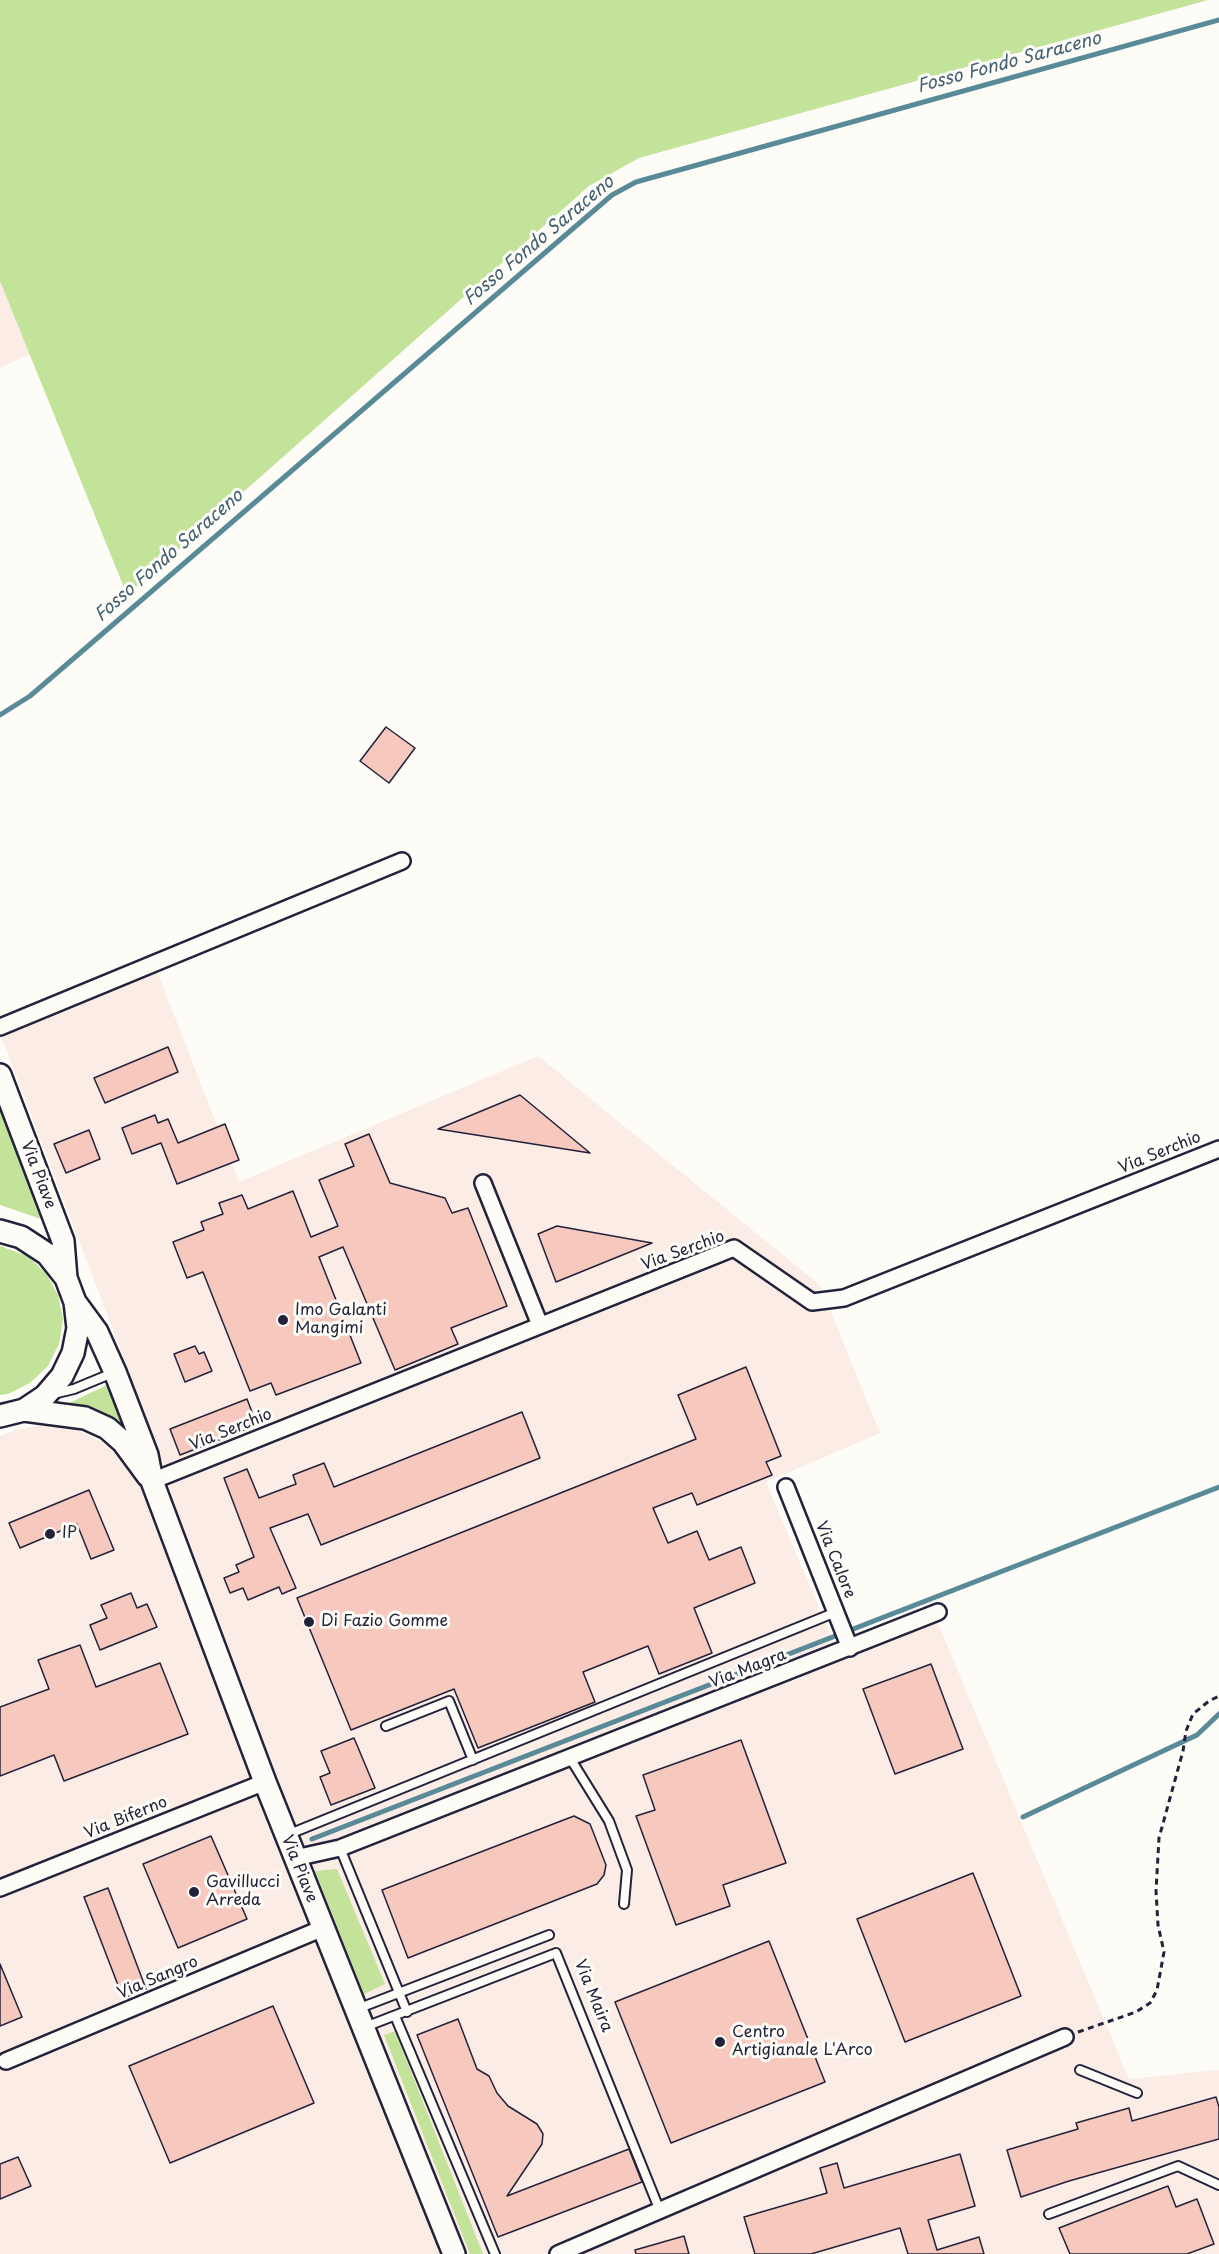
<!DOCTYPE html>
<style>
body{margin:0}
canvas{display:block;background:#fdfcf7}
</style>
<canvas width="1219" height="2254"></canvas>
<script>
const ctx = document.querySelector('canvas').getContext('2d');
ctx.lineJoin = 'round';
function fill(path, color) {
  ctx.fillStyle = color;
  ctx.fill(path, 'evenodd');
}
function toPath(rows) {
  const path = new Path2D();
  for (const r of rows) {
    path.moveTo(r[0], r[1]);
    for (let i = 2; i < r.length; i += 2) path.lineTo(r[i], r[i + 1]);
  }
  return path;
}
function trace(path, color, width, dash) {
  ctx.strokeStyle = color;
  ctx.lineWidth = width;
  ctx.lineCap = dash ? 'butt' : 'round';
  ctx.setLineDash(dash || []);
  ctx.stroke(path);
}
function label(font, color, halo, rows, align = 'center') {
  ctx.font = font + ' "Playpen Sans",sans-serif';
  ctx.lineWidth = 6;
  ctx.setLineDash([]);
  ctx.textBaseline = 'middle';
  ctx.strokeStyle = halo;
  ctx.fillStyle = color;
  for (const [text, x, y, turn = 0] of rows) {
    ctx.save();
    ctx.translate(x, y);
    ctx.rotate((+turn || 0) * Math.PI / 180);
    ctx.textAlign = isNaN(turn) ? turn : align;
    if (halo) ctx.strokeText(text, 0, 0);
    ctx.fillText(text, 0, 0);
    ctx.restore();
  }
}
fill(toPath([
 [0,281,30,354,0,368],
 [157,971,239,1182,538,1056,820,1285,880,1433,766,1482,841,1660,937,1621,1129,2079,1219,2070,1219,2254,0,2254,0,1436,16,1430,42,1425,71,1428,93,1437,112,1448,123,1462,128,1471,161,1455,0,1034]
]), '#fbece6');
fill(toPath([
 [0,0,1208,0,639,158,589,186,127,595,0,281],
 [0,1102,47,1221,0,1205],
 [0,1246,27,1256,46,1273,58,1295,63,1319,59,1344,48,1366,30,1383,8,1394,0,1395],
 [111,1383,136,1447,63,1406],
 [337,1869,385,1984,364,1994,315,1871],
 [395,2031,483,2254,470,2254,384,2035]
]), '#c3e29a');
trace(toPath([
 [0,715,30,696,612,195,636,182,1219,20],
 [1023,1817,1197,1735,1219,1714],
 [312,1839,1219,1487]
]), '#598a98', 5);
const building = toPath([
 [386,727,415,748,389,783,360,761,386,727],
 [168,1047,178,1072,105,1103,94,1078,168,1047],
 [520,1095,590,1153,438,1129,520,1095],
 [155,1115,158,1123,168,1119,178,1143,225,1124,239,1160,177,1184,161,1143,132,1154,122,1128,155,1115],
 [89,1130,100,1159,66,1173,54,1144,89,1130],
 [369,1134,390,1183,445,1198,452,1213,468,1208,507,1306,451,1328,458,1344,395,1370,343,1247,319,1257,361,1363,276,1395,271,1383,250,1391,203,1272,187,1278,173,1242,204,1230,201,1222,223,1214,219,1203,242,1195,248,1209,293,1191,311,1237,338,1226,319,1180,354,1166,345,1144,369,1134],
 [557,1226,652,1243,556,1282,538,1234,557,1226],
 [195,1346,199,1354,204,1352,212,1371,185,1382,174,1354,195,1346],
 [746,1367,781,1456,766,1462,772,1475,697,1505,692,1493,653,1508,668,1543,697,1531,709,1560,741,1547,755,1583,694,1608,712,1653,659,1674,648,1646,583,1672,595,1702,478,1748,454,1689,351,1730,297,1598,696,1439,678,1395,746,1367],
 [247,1399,257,1425,180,1455,170,1429,247,1399],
 [522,1412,540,1458,321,1545,308,1514,270,1528,296,1588,282,1594,279,1587,248,1600,243,1588,230,1593,224,1578,239,1572,236,1565,254,1557,224,1478,247,1469,259,1498,296,1484,293,1475,324,1463,334,1487,522,1412],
 [89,1490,114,1550,91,1559,77,1524,20,1548,9,1523,89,1490],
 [131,1593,137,1608,147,1604,157,1627,100,1650,90,1625,107,1618,101,1605,131,1593],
 [80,1645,96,1687,160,1663,188,1734,64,1781,54,1755,0,1776,0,1707,49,1689,38,1660,80,1645],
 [931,1664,963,1749,895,1774,863,1689,931,1664],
 [354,1738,375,1788,331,1805,320,1777,330,1773,321,1751,354,1738],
 [741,1740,786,1863,723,1885,730,1906,676,1925,636,1816,655,1810,643,1775,741,1740],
 [574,1816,590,1824,606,1865,604,1875,597,1884,408,1958,382,1890,574,1816],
 [211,1836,247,1919,178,1948,143,1864,211,1836],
 [973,1873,1021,1996,905,2042,857,1919,973,1873],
 [108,1888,146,1989,123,1998,84,1897,108,1888],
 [769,1941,825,2082,671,2143,615,2002,769,1941],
 [0,1964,22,2017,0,2026,0,1964],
 [273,2006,314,2103,170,2163,129,2066,273,2006],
 [458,2019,477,2069,489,2076,497,2093,508,2106,537,2124,543,2134,542,2144,507,2196,629,2149,642,2182,498,2237,417,2035,458,2019],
 [1216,2097,1219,2107,1219,2139,1069,2181,1021,2197,1007,2150,1078,2129,1076,2123,1129,2108,1132,2121,1216,2097],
 [960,2154,975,2206,928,2220,937,2250,979,2237,984,2254,908,2254,900,2228,811,2254,755,2254,744,2217,827,2193,820,2168,837,2163,844,2188,960,2154],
 [18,2157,31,2186,0,2199,0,2164,18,2157],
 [1168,2186,1176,2207,1197,2199,1214,2244,1187,2254,1070,2254,1059,2228,1168,2186],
 [684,2236,689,2254,636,2254,635,2250,684,2236]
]);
fill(building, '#f7c8be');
trace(building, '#22223b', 1.5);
const lane = toPath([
 [53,1394,74,1389,115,1372],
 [386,1726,449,1701,473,1760],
 [570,1758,609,1821,627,1870,624,1904],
 [287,1835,836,1612],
 [340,1848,407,2012],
 [357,2009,549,1935],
 [395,2016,495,2254],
 [365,2027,556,1953,660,2211],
 [1080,2070,1137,2093],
 [1049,2214,1178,2166,1219,2185]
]);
const street = toPath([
 [0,1027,402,861],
 [483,1183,540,1325],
 [152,1481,734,1248,812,1302,844,1298,1219,1149],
 [786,1487,850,1648],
 [295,1858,340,1848,938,1612],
 [0,1888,265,1782],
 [6,2061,323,1928],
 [558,2254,1065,2037]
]);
const secondary = toPath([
 [0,1075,63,1241,66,1278],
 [0,1231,21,1237,47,1254,66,1278,75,1302,78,1328,73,1353,62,1376,45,1396,24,1410,0,1416],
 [75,1302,97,1332,115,1372,147,1455,152,1481,265,1782,454,2254],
 [24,1410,85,1418,107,1428,123,1442,148,1476]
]);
trace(lane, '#22223b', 12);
trace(street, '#22223b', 20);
trace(secondary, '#22223b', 26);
trace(toPath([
 [1078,2032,1136,2012,1150,2003,1157,1990,1164,1952,1158,1925,1156,1891,1159,1838,1183,1751,1186,1731,1193,1714,1209,1701,1219,1696]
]), '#22223b', 3, [6, 4.5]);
trace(lane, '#fdfcf7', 8);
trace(street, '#fdfcf7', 15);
trace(secondary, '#fdfcf7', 21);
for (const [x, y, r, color] of [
 [283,1320,6,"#22223b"],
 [50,1534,6,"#22223b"],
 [309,1622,6,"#22223b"],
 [194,1892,6,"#22223b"],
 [720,2042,6,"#22223b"]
]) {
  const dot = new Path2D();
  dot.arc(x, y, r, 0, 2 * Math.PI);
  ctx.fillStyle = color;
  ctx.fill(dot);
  trace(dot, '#fdfcf7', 2);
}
label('16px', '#22223b', '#fdfcf7', [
 ["Via Serchio",1160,1153,-22],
 ["Via Piave",38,1175,69],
 ["Via Serchio",683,1251,-20],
 ["Via Serchio",231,1430,-22],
 ["Via Calore",835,1560,68],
 ["Via Magra",748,1669,-21],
 ["Via Biferno",126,1818,-22],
 ["Via Piave",299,1869,68],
 ["Via Sangro",158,1978,-23],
 ["Via Maira",593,1996,68]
]);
label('16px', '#22223b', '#fdfcf7', [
 ["Imo Galanti",295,1311],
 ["Mangimi",295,1329],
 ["IP",62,1534],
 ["Di Fazio Gomme",321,1622],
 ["Gavillucci",206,1883],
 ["Arreda",206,1901],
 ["Centro",732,2033],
 ["Artigianale L'Arco",732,2051]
], 'left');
label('italic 18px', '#425f71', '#fdfcf7', [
 ["Fosso Fondo Saraceno",1009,63,-15],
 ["Fosso Fondo Saraceno",539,241,-40],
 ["Fosso Fondo Saraceno",169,556,-41]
]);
</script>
